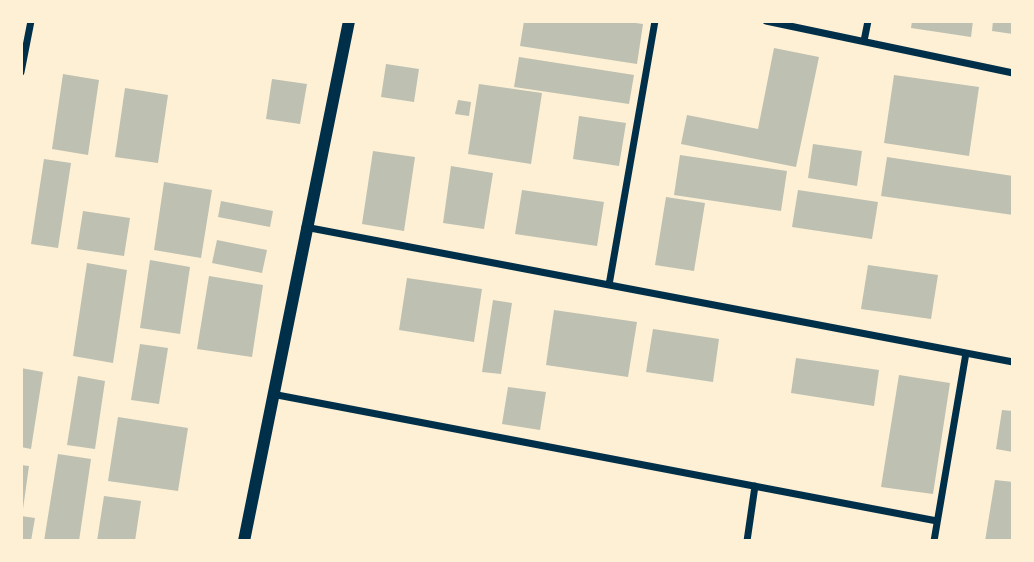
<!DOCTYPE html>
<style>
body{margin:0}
#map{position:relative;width:1034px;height:562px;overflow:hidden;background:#fdf0d5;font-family:Roboto,sans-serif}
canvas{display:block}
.frame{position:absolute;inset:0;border:23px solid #fdf0d5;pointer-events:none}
</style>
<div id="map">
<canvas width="1034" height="562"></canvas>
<div class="frame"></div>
</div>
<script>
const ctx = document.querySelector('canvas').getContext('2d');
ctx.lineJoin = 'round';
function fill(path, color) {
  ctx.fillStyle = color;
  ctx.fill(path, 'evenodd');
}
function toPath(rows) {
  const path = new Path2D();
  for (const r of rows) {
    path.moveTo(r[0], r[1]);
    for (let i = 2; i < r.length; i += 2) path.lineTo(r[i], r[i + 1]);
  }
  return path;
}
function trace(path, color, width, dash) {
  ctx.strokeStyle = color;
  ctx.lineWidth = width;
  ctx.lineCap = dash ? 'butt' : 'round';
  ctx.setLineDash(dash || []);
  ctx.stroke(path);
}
fill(toPath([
 [524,21,621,21,643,24,637,64,520,46],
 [912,21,973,21,971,37,911,28],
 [993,21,1013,21,1013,34,992,31],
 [774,48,819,57,796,167,681,144,687,115,758,129],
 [519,57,634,75,629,104,514,87],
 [386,64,419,69,414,102,381,97],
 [63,74,99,80,88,155,52,149],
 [894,75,979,87,969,156,884,143],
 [272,79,307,84,300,124,266,119],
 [479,84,542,93,531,164,468,154],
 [125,88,168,95,158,163,115,157],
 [458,100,471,102,469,116,455,114],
 [579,116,626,123,619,166,573,159],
 [813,144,862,151,857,186,808,178],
 [373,151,415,157,404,231,362,224],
 [680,155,787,171,781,211,674,195],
 [887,157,1013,176,1013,215,881,196],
 [44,159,71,163,58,248,31,244],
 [451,166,493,173,484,229,443,223],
 [164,182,212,190,201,258,154,250],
 [522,190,604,202,597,246,515,234],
 [798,190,878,202,872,239,792,227],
 [666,197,705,203,694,271,655,265],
 [221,201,273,211,270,227,218,217],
 [83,211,130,218,124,256,77,249],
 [217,240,267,250,262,273,212,263],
 [150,260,190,267,180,334,140,328],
 [87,263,127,270,113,363,73,356],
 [868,265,938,275,931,319,861,309],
 [209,276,263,285,252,357,197,349],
 [407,278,482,289,474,342,399,330],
 [493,300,512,303,501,374,482,372],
 [554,310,637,322,628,377,546,365],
 [653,329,719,339,713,382,646,372],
 [140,344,168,348,159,404,131,400],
 [796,358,879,370,874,406,791,393],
 [21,368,43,372,31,449,21,447],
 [899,375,950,383,933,494,881,487],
 [78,376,105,381,95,449,67,445],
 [508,387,546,392,540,430,502,424],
 [1002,410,1013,411,1013,452,996,449],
 [118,417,188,428,178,491,108,481],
 [58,454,91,459,79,541,44,541],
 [21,465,29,466,23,509,21,509],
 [995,480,1013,482,1013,541,985,541],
 [104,496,141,501,135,541,97,541],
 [21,516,35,518,31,541,21,541]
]), '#bec0b2');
trace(toPath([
 [766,21,1013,73],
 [864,41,868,21],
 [21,72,31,21],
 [305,227,1013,362],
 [609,285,655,21],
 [272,394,937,521],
 [747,541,755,486],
 [934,541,966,353]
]), '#003049', 7);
trace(toPath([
 [244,541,349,21]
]), '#003049', 12);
</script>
